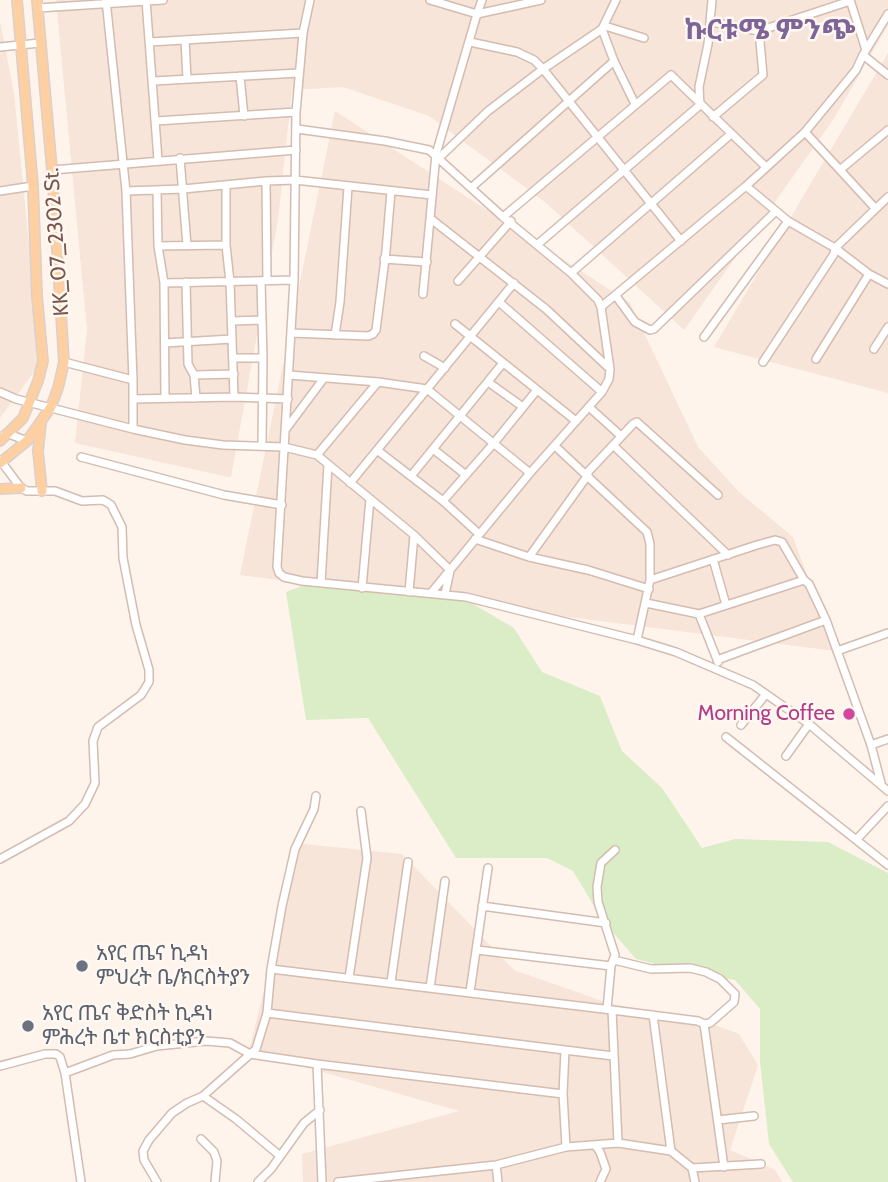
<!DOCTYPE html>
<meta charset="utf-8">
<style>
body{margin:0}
canvas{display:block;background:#fef4eb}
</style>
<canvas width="888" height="1182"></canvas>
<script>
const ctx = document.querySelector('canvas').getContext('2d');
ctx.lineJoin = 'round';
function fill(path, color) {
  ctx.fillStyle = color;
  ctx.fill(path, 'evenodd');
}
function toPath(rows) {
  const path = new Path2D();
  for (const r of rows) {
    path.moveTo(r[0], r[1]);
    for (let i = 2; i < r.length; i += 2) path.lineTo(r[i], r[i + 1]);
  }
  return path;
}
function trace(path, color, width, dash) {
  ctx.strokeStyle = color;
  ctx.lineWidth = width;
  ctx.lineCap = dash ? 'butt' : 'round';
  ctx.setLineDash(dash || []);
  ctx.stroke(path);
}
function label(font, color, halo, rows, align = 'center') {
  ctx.font = font + ' Cabin,"Noto Sans Ethiopic",sans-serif';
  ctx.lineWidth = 5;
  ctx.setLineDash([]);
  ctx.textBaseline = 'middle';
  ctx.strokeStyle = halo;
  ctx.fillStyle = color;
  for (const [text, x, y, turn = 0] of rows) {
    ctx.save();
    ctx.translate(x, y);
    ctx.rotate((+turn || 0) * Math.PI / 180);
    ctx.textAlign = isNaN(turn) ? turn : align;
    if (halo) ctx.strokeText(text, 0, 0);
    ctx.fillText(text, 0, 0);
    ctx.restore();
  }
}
fill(toPath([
 [56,0,888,0,888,25,833,120,684,330,545,202,429,116,343,87,292,90,278,220,231,477,228,477,75,443,87,330],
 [0,21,14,93,33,285,37,368,0,418],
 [888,53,888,393,714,347],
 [335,111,630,303,698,447,739,492,793,537,835,651,240,575],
 [294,843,402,854,514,970,608,1003,715,1025,739,1034,758,1065,730,1150,775,1170,782,1182,303,1182,302,1154,459,1111,249,1051,274,950]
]), '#f6e5d8');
fill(toPath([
 [320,579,456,594,514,628,542,672,600,696,622,751,662,788,702,848,735,839,828,842,888,873,888,1182,793,1182,769,1144,760,1062,760,1009,735,980,691,973,636,959,603,921,573,871,547,858,456,858,368,718,306,720,286,592]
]), '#dbedc7');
const minor = toPath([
 [106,0,126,191,133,380,133,429],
 [146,0,158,160],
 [310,0,303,33,296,112,294,280,277,567,279,573,284,577,302,581,466,597,637,640,676,652,753,685,809,724,888,791],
 [430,0,477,14,482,0],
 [850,0,866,50],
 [38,8,163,0],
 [711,22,759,31,850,1],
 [605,26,644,38],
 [602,29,614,61,635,104],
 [185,40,187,79],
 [150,42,303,33],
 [470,42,517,52,534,60,543,69,681,241],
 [0,47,40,43],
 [863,55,888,75],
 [240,76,244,116],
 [154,81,299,73],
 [713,117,763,75,759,31],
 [156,121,296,112],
 [297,129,385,141,429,150,503,217,571,273,598,300,601,307,610,369,609,379,602,392,530,473,431,593],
 [805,132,875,208],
 [440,157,488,111,543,69,602,29,616,0],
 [180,158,187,246],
 [841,169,888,130],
 [52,170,296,150],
 [266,181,267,281],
 [226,186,226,245,230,282,234,397],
 [746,186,788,221,835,248,869,274,888,284],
 [471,188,614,61],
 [0,191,33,186],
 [126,191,183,189,266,181,295,180,432,195],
 [157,191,158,246,164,283,165,398],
 [503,217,671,75,766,167],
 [431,219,546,309,610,369],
 [538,244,700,105,699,87,708,44,712,0],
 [158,246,226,245],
 [384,259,427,262],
 [571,273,731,134],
 [261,281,263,358,262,445],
 [458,281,511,221],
 [186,282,188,364,194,375,196,398],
 [164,283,294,280],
 [423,294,436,154,477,14,541,0],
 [616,296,635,322,650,330,654,329,776,211],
 [499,302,602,392],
 [601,307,746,186,805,132,856,70,863,55,888,14],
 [232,321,262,320],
 [455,324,576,421],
 [291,333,368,336,373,334,376,330,386,251,391,191],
 [335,335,340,302,348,187],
 [704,337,788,221],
 [165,343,232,339],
 [874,349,888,327],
 [424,356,445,368],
 [234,358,263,358],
 [816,359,869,274],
 [64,362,133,380],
 [763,362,834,254,835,248,888,197],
 [194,375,234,374],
 [289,375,378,382,427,389,530,473],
 [488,382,523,407],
 [0,392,16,399,133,429,185,440,223,445,284,447,317,455,414,535,450,570],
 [133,399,234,397,288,399],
 [589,407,621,436],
 [286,429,324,378],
 [4,435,9,434,27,441],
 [613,445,728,555],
 [555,446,647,532,650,544,650,580,637,640],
 [433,449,466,475],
 [377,450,443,501,479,534],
 [317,455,378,382],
 [81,457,224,495,282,505],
 [586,474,633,424,637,422,718,495],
 [411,476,503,363],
 [350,483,514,283],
 [443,501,494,443,537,390],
 [475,539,529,557,588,570,649,589],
 [529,557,588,475],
 [713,559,726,605],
 [650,580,757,545,775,540,782,542,804,580,809,584,826,620,871,745,881,783],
 [321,583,328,465],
 [362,588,370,499],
 [409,592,414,535],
 [445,594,450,571],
 [646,603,699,614,804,580],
 [699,614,718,662],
 [837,651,888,633],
 [717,660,826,620],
 [741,725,766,694],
 [726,737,888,865],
 [871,745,888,739],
 [786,756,809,724],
 [857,839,888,806],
 [0,859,69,821,85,804,95,783,93,741,98,727,141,695,149,682,149,670,136,625,123,558,122,527,111,505,103,500,82,501,55,491,27,491,21,488,0,460],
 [482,906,606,923],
 [477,950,611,966],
 [271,969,612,1010,698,1021,704,1024,710,1023,734,1002,735,994,720,979,706,972,690,968,651,969,614,960],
 [349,978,367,858,361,811],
 [391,982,408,862],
 [430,988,445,881],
 [470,992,488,868],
 [607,1009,611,966,615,955,598,902,597,887,601,863,615,850],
 [612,1010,618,1143],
 [267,1013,613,1056],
 [653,1015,671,1151],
 [704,1024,724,1167],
 [565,1050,563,1094,566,1147],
 [317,1064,322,1182],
 [0,1066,45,1054,56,1054,60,1057,65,1073,81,1182],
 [65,1073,113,1055,130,1054,157,1046,206,1041,230,1043,250,1054,317,1064,563,1094],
 [203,1096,236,1119,279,1155],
 [718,1120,754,1116],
 [201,1139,214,1152,217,1161,215,1182],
 [595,1145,600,1152,606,1169,600,1182],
 [496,1165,498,1182],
 [692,1168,761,1164],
 [157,1182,144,1160,143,1151,149,1140,172,1113,187,1103,203,1096,256,1049,267,1013,271,969,282,906,295,849,314,809,316,796],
 [258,1182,271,1169,304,1123,320,1110],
 [338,1182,496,1165,566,1147,618,1143,671,1151,692,1168,695,1182]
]);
const major = toPath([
 [41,423,38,451,42,491],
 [0,441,23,418,38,381,43,361,37,296,33,186,17,0],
 [0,463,27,441,51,407,58,388,64,362,52,170,37,0],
 [0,489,21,488]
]);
trace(minor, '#d4bcb1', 10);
trace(major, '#dad0cd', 12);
trace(minor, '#fff', 7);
trace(major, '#fed0a1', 9);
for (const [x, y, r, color] of [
 [849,714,7,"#d1479c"],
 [82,966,7,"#6b7280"],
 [28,1026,7,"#6b7280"]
]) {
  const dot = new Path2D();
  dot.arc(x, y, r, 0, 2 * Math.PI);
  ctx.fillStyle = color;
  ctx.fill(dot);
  trace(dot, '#fff8f2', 2.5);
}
label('21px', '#7b564b', '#fff8f2', [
 ["KK_07_2302 St.",57,242,-94]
]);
label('21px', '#b23c85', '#fff8f2', [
 ["Morning Coffee",835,714]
], 'right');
label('21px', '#5b616d', '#fff8f2', [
 ["አየር ጤና ኪዳነ",96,954],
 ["ምህረት ቤ/ክርስትያን",96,978],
 ["አየር ጤና ቅድስት ኪዳነ",42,1014],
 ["ምሕረት ቤተ ክርስቲያን",42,1038]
], 'left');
label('bold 28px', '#7f6497', '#fff8f2', [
 ["ኩርቱሜ ምንጭ",770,31]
]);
</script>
